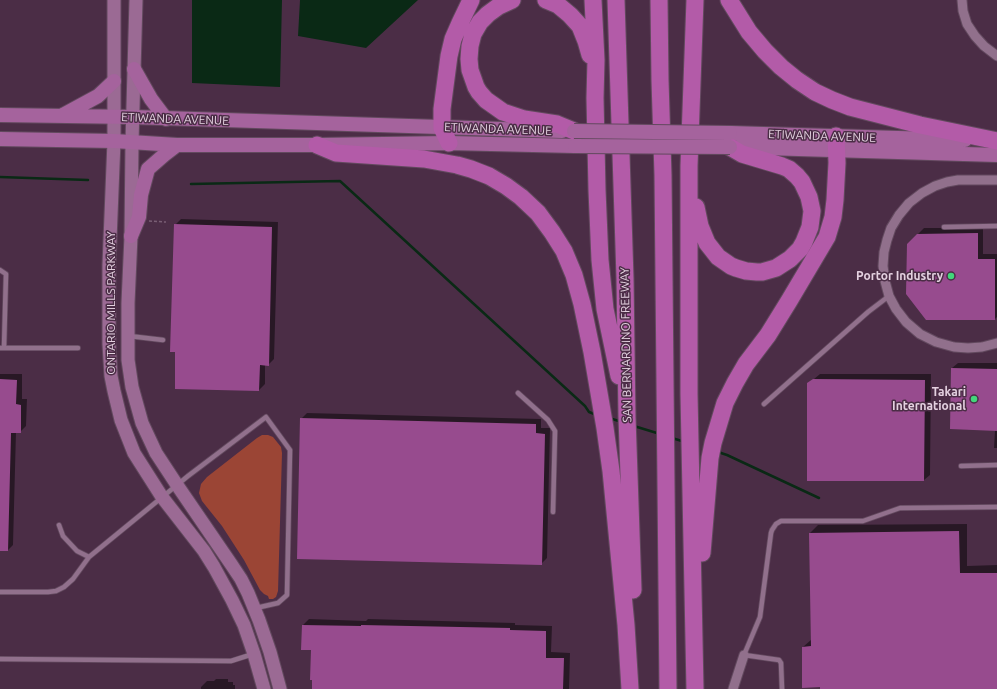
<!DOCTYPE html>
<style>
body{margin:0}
canvas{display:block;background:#4b2d46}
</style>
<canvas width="997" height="689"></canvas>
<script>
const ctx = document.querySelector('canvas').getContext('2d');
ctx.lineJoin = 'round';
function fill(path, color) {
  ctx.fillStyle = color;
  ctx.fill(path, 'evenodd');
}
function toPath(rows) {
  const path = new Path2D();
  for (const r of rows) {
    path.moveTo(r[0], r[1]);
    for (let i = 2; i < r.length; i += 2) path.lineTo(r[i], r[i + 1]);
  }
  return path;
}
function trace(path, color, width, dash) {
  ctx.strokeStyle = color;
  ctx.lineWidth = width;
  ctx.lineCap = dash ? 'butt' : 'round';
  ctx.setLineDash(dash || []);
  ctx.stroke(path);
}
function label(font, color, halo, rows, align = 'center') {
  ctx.font = font + ' Ubuntu,sans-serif';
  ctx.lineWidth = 3;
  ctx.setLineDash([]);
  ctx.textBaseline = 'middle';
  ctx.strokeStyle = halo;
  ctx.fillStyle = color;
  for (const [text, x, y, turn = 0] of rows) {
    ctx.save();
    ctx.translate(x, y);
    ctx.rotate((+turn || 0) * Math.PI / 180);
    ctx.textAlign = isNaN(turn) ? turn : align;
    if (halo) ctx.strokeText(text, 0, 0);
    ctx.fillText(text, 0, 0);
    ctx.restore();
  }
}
fill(toPath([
 [262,435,268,435,273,437,281,447,282,453,278,591,276,597,273,599,269,599,268,596,264,594,260,590,244,560,222,526,202,501,199,493,201,484,207,477,257,438]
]), '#9b4535');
fill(toPath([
 [192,0,282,0,280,87,192,83],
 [300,0,418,0,366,48,298,36]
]), '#0a2915');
fill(toPath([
 [181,219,278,222,274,359,268,365,265,365,265,384,259,390,176,388,175,225],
 [924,228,983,228,983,254,997,254,997,317,995,319,927,319,914,238],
 [958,363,997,363,997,448,994,448,995,430,952,368],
 [0,374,22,374,22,399,27,399,26,426,20,432,16,432,13,545,8,550,0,550],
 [820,374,931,374,930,475,924,480,808,384],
 [307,413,541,419,541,428,550,428,547,558,541,564,301,419],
 [967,524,967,566,997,565,997,689,821,689,821,686,803,647,812,639,810,533,818,525],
 [309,619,366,621,368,619,515,623,515,625,552,626,551,652,570,653,569,689,313,689,312,650,302,649,303,625],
 [216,679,228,679,228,682,233,682,233,685,235,685,235,689,201,689,201,687,207,681,214,681]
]), '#0007');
trace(toPath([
 [0,177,88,180],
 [191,184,340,181,585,406,589,412,597,415],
 [609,418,622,422],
 [634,426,660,434],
 [672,438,685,442],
 [718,452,727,455,819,498]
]), '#0a2915', 2.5);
fill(toPath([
 [174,224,272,227,269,366,260,365,259,391,175,389,175,352,170,352],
 [978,233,978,259,995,259,995,320,926,320,906,294,907,244,917,234],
 [951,368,997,369,997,431,950,429],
 [0,379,17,380,16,404,21,405,21,433,11,433,8,551,0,551],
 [813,379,925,380,924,481,807,481,807,383],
 [300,418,536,424,536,433,545,434,542,565,297,559],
 [959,531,960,573,997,573,997,689,820,689,820,687,802,688,802,647,811,646,809,533],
 [302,625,361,626,361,625,510,628,510,630,546,631,546,658,564,658,563,689,312,689,312,680,310,680,311,650,301,650]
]), '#974b8e');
const service = toPath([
 [944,227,997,226],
 [0,270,6,274,4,348,0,348],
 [129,336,163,340],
 [4,348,78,348],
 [518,393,548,420,555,431,553,512],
 [764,404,868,312,889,296],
 [961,466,997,465],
 [59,525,63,536,77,551,89,557],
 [0,592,48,592,56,591,64,587,73,579,89,557,188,476,266,417,290,450,287,595,278,603,256,608],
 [0,659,231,661,253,654],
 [782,689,781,663,779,660,744,655,760,617,771,533,772,530,776,524,781,521,863,521,900,508,997,507]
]);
const minor = toPath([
 [962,0,963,11,967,24,975,36,984,46,997,56],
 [997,180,958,180,947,182,935,186,922,193,909,203,899,215,891,228,887,240,884,252,883,266,885,281,889,296,896,309,906,322,920,334,936,342,954,347,968,348,982,347,997,343],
 [733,689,744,655]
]);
const secondary = toPath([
 [114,0,114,141,109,265,109,344,111,376,114,391,121,420,134,453,162,497,204,551,214,567,232,600,244,625,254,654,264,689],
 [136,0,132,142,131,236,128,303,128,360,132,387,142,423,156,453,177,485,231,564,241,579,248,593,259,620,270,652,280,689]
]);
const primary = toPath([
 [134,69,151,99,166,119],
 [0,115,133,117,562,131],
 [63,115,98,96,114,81],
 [730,133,965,140],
 [0,139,114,141,177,145,317,145,449,143,575,146],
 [732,147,997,155],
 [131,236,139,217,141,195,148,169,164,155,177,145]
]);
const motorway = toPath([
 [512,0,499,6,488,14,480,22,473,34,470,46,469,59,470,70,476,87,479,92,486,100,503,112,524,119,557,124,574,131],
 [546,0,558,5,570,15,580,26,586,41,590,55],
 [593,0,596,60,595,98,597,190,600,260,605,309,619,376],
 [616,0,625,278,627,417,633,590],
 [659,0,660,80,663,175,668,689],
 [695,0,689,166,689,394,695,689],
 [729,0,749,32,765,51,781,67,797,80,815,92,832,100,850,107,920,125,997,141],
 [449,143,442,128,442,109,449,56,453,39,460,23,471,0],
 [317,145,336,153,424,159,457,165,471,169,489,176,506,186,521,197,538,213,552,232,564,251,574,275,582,304,592,352,605,428,611,471,626,625,630,689],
 [696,207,700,226,707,243,718,257,731,266,736,268,746,271,757,272,762,272,776,268,790,259,800,249,804,242,810,227,812,211,809,197,802,182,797,176,789,169,782,166,742,154,730,147],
 [702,553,710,458,713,443,725,403,735,383,746,364,768,335,789,301,827,237,833,217,835,200,837,163,836,136]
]);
trace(service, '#62495e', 6);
trace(minor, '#62495e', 11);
trace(secondary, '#62495e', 15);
trace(primary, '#62495e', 16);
trace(motorway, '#62495e', 19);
trace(toPath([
 [149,221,166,222]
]), '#795e74', 1.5, [3, 2]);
trace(service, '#91708c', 4.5);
trace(minor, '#91708c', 9);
trace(secondary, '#9b6a94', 13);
trace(primary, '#a5639d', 14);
trace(motorway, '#b35ba8', 17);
const primaryBridge = toPath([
 [574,131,730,133],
 [575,146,730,147]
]);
trace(primaryBridge, '#62495e', 16, []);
trace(primaryBridge, '#a5639d', 14);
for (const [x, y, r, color] of [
 [951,276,4,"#42d77b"],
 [974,399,4,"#42d77b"]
]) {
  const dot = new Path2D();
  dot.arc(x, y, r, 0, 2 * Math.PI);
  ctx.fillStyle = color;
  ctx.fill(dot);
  trace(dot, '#4b2d46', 1.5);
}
label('12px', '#e4d1e0', '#4b2d46', [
 ["ETIWANDA AVENUE",175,119,2],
 ["ETIWANDA AVENUE",498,129,2],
 ["ETIWANDA AVENUE",822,136,2],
 ["ONTARIO MILLS PARKWAY",111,303,-90],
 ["SAN BERNARDINO FREEWAY",626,345,-91]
]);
label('bold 12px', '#e4d1e0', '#4b2d46', [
 ["Portor Industry",943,276],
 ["Takari",966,392],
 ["International",966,406]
], 'right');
</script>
